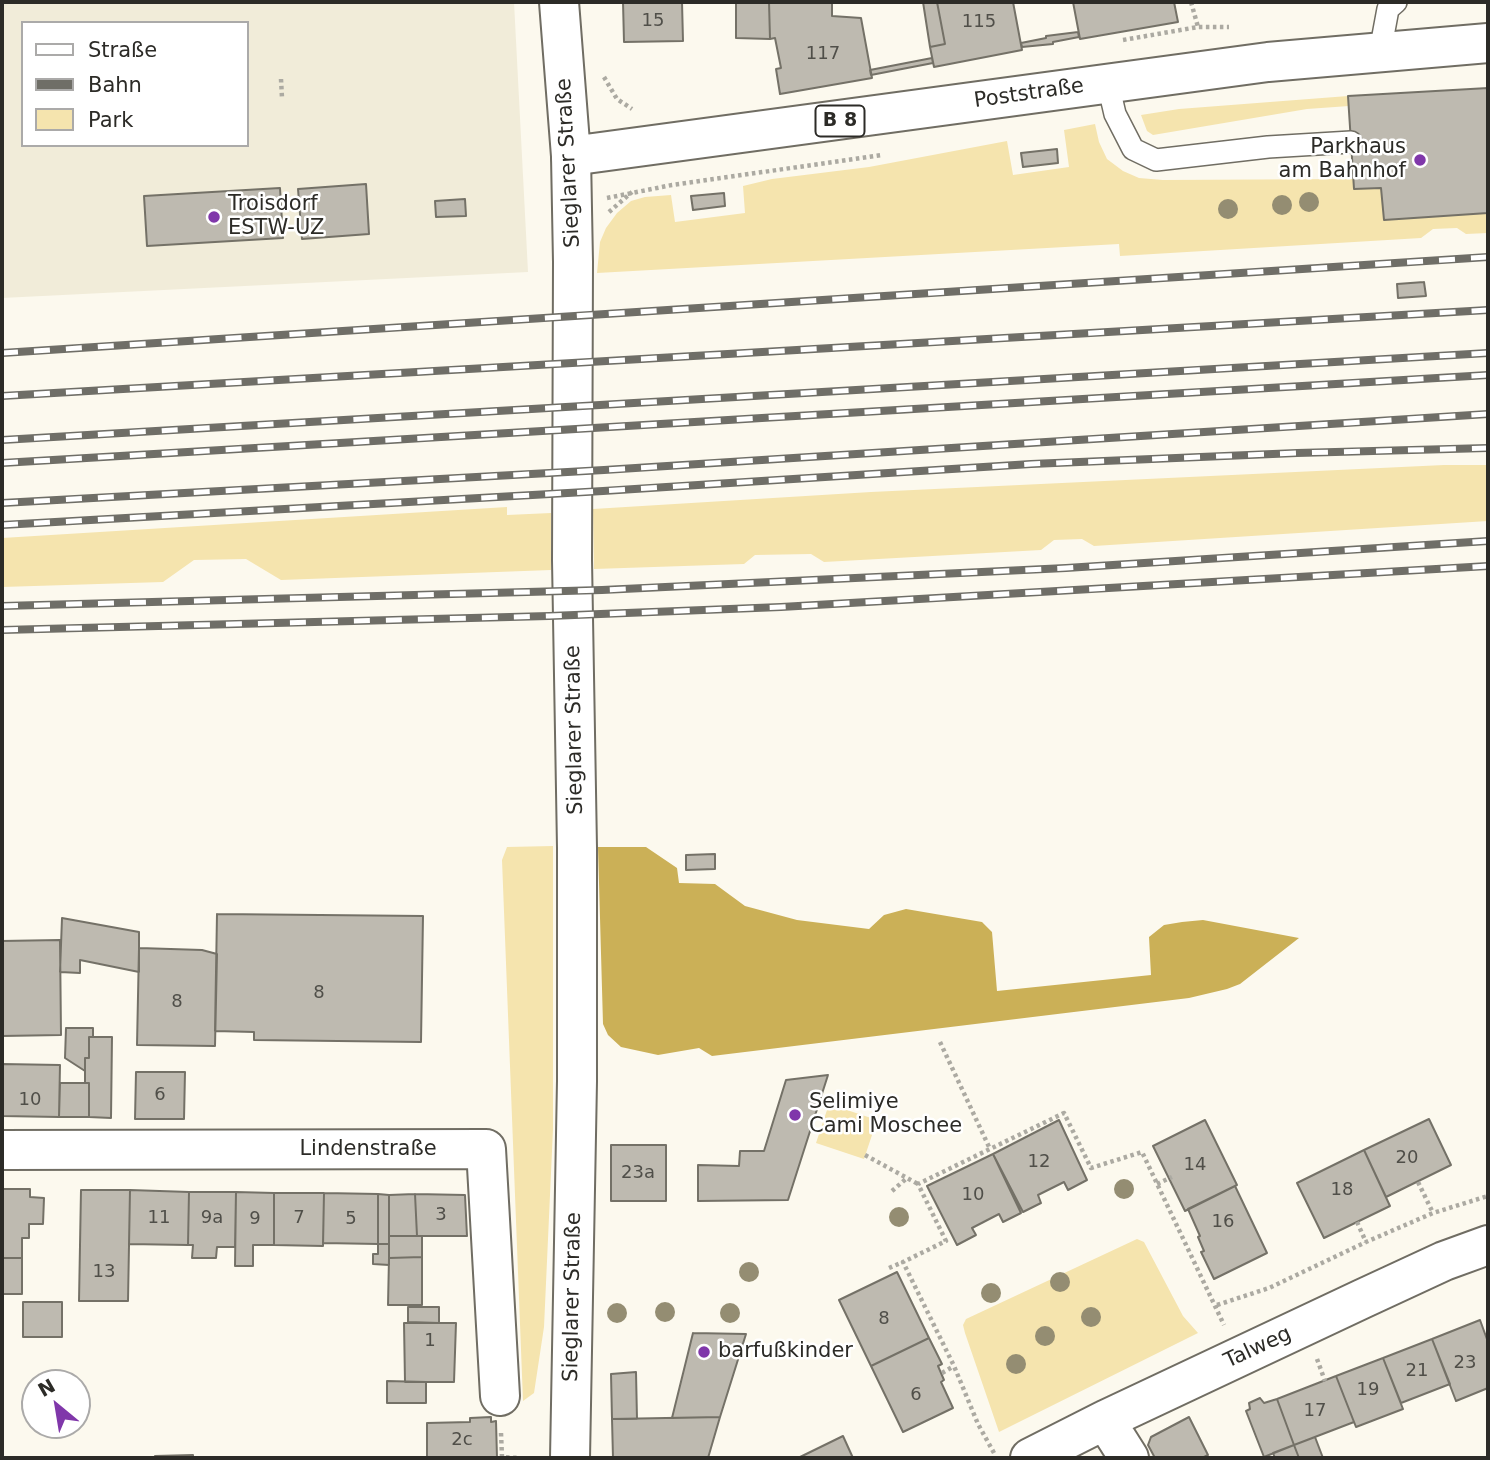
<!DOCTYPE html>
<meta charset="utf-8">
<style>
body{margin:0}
#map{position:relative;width:1490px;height:1460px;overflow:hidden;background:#fcf9ee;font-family:"DejaVu Sans",sans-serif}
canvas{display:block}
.frame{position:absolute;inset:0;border:4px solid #2c2b27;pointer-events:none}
.legend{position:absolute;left:21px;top:21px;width:228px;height:126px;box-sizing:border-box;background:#fff;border:2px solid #abaaa9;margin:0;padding:9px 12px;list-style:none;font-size:21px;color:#2c2b27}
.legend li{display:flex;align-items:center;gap:14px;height:35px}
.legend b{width:35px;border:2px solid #abaaa9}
.north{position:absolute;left:21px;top:1369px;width:70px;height:70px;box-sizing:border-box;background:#fff;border:2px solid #abaaa9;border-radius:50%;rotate:330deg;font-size:19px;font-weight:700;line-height:28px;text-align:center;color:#2c2b27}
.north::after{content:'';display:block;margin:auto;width:24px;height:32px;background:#8037aa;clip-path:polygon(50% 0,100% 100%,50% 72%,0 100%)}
</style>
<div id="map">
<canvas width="1490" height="1460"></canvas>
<div class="frame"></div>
<ul class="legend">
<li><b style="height:9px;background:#fff"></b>Straße</li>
<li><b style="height:9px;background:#6f6e67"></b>Bahn</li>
<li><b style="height:19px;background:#f5e4ae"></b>Park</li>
</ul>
<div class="north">N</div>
</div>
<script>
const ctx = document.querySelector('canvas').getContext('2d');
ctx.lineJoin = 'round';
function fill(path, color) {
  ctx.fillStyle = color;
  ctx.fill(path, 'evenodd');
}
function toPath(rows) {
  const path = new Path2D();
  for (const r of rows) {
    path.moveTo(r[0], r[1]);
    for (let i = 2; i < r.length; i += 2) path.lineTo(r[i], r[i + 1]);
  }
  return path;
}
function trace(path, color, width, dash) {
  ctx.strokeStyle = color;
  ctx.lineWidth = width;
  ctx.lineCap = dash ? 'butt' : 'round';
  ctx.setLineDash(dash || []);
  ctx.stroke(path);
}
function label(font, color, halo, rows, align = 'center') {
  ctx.font = font + ' "DejaVu Sans",sans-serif';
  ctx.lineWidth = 5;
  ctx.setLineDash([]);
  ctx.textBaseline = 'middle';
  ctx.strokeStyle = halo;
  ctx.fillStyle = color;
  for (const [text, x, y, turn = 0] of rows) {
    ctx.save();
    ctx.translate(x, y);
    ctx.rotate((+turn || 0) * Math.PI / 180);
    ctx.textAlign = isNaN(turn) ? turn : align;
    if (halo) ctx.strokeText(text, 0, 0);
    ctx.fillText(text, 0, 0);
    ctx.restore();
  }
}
fill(toPath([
 [2,2,514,2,528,272,2,298],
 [23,23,247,23,247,145,23,145]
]), '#f1ecd9');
fill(toPath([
 [1348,96,1349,106,1307,109,1153,135,1147,131,1141,115,1179,109],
 [1095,124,1099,142,1107,159,1123,171,1139,178,1163,180,1353,179,1354,189,1381,188,1385,220,1488,213,1488,233,1466,234,1457,228,1433,229,1421,238,1120,256,1119,244,597,273,600,242,606,228,617,213,631,201,645,197,671,195,675,222,745,213,743,186,772,179,869,167,1007,141,1013,175,1069,167,1064,130],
 [1444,465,1488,465,1488,521,1094,546,1082,539,1054,540,1041,550,824,562,811,554,755,555,744,564,594,569,593,509,871,492],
 [507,507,507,515,551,513,551,570,281,580,246,559,194,560,163,582,2,587,2,538],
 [553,846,553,1129,544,1327,534,1393,523,1401,502,860,507,847],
 [829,1104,877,1120,864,1159,816,1143],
 [1137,1239,1144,1242,1183,1316,1198,1333,999,1432,965,1333,963,1325,966,1319]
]), '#f5e4ae');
fill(toPath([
 [598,847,646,847,677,868,679,883,715,884,745,906,797,920,869,929,884,915,906,909,982,922,992,932,997,991,1151,975,1149,937,1164,925,1182,922,1203,920,1299,938,1240,984,1227,989,1189,998,712,1056,699,1048,658,1055,621,1047,608,1035,603,1024]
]), '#cbb057');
const building = toPath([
 [623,2,682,2,683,41,624,42,623,2],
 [736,2,769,2,770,39,736,38,736,2],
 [769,2,832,2,832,16,861,18,872,78,780,94,776,69,781,68,775,38,770,39,769,2],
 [923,2,937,2,945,44,930,47,923,2],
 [937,2,1013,2,1022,50,934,67,930,47,945,44,937,2],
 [1073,2,1174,2,1178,22,1080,39,1073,2],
 [1078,32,1079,37,1053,42,1053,44,1022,47,1021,43,1046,38,1046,36,1078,32],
 [932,58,933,63,871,75,870,70,932,58],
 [1488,88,1488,213,1384,220,1381,188,1354,189,1348,96,1488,88],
 [1057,149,1058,163,1023,167,1021,153,1057,149],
 [366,184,369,234,302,239,298,189,366,184],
 [280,188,283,238,147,246,144,196,280,188],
 [724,193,725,206,693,210,691,196,724,193],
 [465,199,466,216,436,217,435,201,465,199],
 [1424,282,1426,296,1398,298,1397,284,1424,282],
 [715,854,715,869,686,870,686,855,715,854],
 [217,914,423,916,421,1042,254,1040,254,1032,215,1031,217,914],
 [62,918,139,932,139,972,80,960,80,973,60,972,62,918],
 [60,940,61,1035,2,1036,2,941,60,940],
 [139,948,202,950,217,954,215,1046,137,1045,139,948],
 [66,1028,93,1028,93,1037,89,1037,89,1058,85,1058,85,1071,65,1058,66,1028],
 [89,1037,112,1037,111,1118,89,1117,89,1083,85,1083,85,1058,89,1058,89,1037],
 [2,1064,60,1065,59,1117,2,1116,2,1064],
 [136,1072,185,1072,184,1119,135,1119,136,1072],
 [828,1075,788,1200,698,1201,698,1165,739,1166,740,1151,764,1151,786,1080,828,1075],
 [60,1083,89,1083,89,1117,59,1117,60,1083],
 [1429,1119,1451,1165,1386,1197,1364,1150,1429,1119],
 [1059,1120,1087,1180,1068,1190,1064,1182,1038,1195,1041,1203,1023,1212,993,1154,1059,1120],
 [1205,1120,1237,1185,1185,1211,1153,1146,1205,1120],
 [611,1145,666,1145,666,1201,611,1201,611,1145],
 [1364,1150,1390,1206,1324,1238,1297,1183,1364,1150],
 [993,1154,1021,1213,1003,1222,999,1214,972,1228,976,1235,957,1245,927,1186,993,1154],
 [1235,1186,1267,1253,1214,1279,1201,1252,1204,1251,1198,1237,1200,1236,1188,1209,1235,1186],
 [2,1189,30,1189,30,1197,44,1198,43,1224,29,1224,29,1238,22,1238,22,1258,2,1258,2,1189],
 [81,1190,130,1190,128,1301,79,1301,81,1190],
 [130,1190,189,1192,188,1245,129,1244,130,1190],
 [189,1192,236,1192,235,1247,217,1247,216,1258,192,1258,193,1245,188,1245,189,1192],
 [236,1192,274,1193,274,1245,253,1245,253,1266,235,1266,236,1192],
 [274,1193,324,1193,323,1246,274,1245,274,1193],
 [324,1193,378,1194,378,1244,323,1243,324,1193],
 [378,1194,389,1195,389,1244,378,1244,378,1194],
 [415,1194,417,1236,389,1236,389,1195,415,1194],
 [415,1194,465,1195,467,1236,417,1236,415,1194],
 [389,1236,422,1236,422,1257,389,1258,389,1236],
 [378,1244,389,1244,389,1265,373,1264,373,1254,378,1254,378,1244],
 [422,1257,422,1305,388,1305,389,1258,422,1257],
 [2,1258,22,1258,22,1294,2,1294,2,1258],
 [897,1272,929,1338,871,1366,839,1300,897,1272],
 [23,1302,62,1302,62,1337,23,1337,23,1302],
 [408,1307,439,1307,439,1323,408,1322,408,1307],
 [1480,1320,1488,1342,1488,1388,1456,1401,1432,1339,1480,1320],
 [404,1323,456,1323,454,1382,405,1382,404,1323],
 [693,1333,746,1334,720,1417,672,1418,693,1333],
 [929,1338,942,1364,938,1366,944,1380,941,1382,953,1408,903,1432,871,1366,929,1338],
 [1432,1339,1450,1384,1401,1403,1383,1358,1432,1339],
 [1383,1358,1403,1409,1356,1427,1336,1376,1383,1358],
 [636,1372,637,1419,612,1419,611,1374,636,1372],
 [1336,1376,1354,1422,1294,1445,1277,1399,1336,1376],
 [387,1381,426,1382,426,1403,387,1403,387,1381],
 [1260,1398,1264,1403,1277,1399,1294,1445,1264,1457,1246,1411,1250,1409,1249,1403,1260,1398],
 [491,1417,491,1422,496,1421,497,1458,427,1458,427,1423,470,1422,470,1418,491,1417],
 [720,1417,708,1458,613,1458,612,1419,720,1417],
 [1189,1417,1208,1455,1202,1458,1155,1458,1148,1445,1151,1437,1189,1417],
 [843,1436,853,1458,798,1458,843,1436],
 [1315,1437,1323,1458,1299,1458,1294,1445,1315,1437],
 [1294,1445,1299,1458,1275,1458,1273,1453,1294,1445],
 [193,1455,193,1458,155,1458,155,1456,193,1455]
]);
fill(building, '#bebab0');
trace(building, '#747167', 2);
const service = toPath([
 [1380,52,1388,9,1396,2],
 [1108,84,1115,114,1133,149,1156,160,1268,147,1351,142]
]);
const minor = toPath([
 [2,1150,486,1149,500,1396],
 [1105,1420,1129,1458],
 [1030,1458,1105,1420,1362,1299,1444,1261,1488,1245]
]);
const tertiary = toPath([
 [570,1458,577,1081,577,848,572,560,573,262,571,156]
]);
const primary = toPath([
 [559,2,571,156,1268,62,1488,43]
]);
trace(service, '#706d63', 24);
trace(minor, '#706d63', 42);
trace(tertiary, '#706d63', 42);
trace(primary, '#706d63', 42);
trace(toPath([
 [1191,2,1198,27],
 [1123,40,1198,27,1229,27],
 [604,77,617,99,632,109],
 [281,79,282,98],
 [607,198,672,185,882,155],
 [609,212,632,192],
 [940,1042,990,1149],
 [865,1155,918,1184],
 [1418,1182,1433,1213],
 [1157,1184,1172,1177],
 [892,1191,907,1178],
 [1357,1222,1366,1242],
 [889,1268,903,1262],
 [1217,1305,1269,1288,1366,1242,1433,1213,1488,1196],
 [1317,1359,1325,1381],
 [942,1373,954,1366],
 [501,1433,502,1457,519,1458],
 [994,1453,978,1424,954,1366,903,1262,946,1241,918,1184,1064,1113,1091,1168,1142,1152,1224,1325]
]), '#acaaa2', 4.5, [3.5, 3.5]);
trace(service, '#fff', 21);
trace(minor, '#fff', 38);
trace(tertiary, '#fff', 38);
trace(primary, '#fff', 38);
const rail = toPath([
 [2,353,1488,257],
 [2,396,1488,310],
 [2,440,1488,353],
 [2,463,1488,375],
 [2,503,604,470,1488,414],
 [2,525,603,491,1031,464,1297,453,1488,448],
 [2,606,602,590,1066,568,1488,541],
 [2,630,549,616,781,607,1488,566]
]);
trace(rail, '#6f6e67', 8);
trace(rail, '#fff', 5, [16]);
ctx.fillStyle = '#948d72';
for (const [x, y] of [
 [1309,202],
 [1282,205],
 [1228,209],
 [1124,1189],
 [899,1217],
 [749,1272],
 [1060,1282],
 [991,1293],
 [665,1312],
 [617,1313],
 [730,1313],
 [1091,1317],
 [1045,1336],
 [1016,1364]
]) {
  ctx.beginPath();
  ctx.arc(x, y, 10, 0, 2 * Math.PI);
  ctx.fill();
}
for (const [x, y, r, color] of [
 [1420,160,7,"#8037aa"],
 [214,217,7,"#8037aa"],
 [795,1115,7,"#8037aa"],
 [704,1352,7,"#8037aa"]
]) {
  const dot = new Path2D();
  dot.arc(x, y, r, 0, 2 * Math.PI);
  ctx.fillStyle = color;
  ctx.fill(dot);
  trace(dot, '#fff', 2.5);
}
label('18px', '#504f49', null, [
 ["15",653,21],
 ["115",979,22],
 ["117",823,54],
 ["8",319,993],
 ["8",177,1002],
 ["6",160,1095],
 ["10",30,1100],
 ["20",1407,1158],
 ["12",1039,1162],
 ["14",1195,1165],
 ["23a",638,1173],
 ["18",1342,1190],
 ["10",973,1195],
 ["3",441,1215],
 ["11",159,1218],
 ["9a",212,1218],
 ["7",299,1218],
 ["9",255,1219],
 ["5",351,1219],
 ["16",1223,1222],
 ["13",104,1272],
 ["8",884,1319],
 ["1",430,1341],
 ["23",1465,1363],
 ["21",1417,1371],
 ["19",1368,1390],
 ["6",916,1395],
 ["17",1315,1411],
 ["2c",462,1440]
]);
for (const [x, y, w] of [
 [840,121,49]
]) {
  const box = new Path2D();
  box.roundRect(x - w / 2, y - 15.5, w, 31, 5);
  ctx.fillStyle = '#fff';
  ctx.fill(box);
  trace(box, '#2c2b27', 2);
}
label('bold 19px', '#2c2b27', null, [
 ["B 8",840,121]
]);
label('21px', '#2c2b27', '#fff', [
 ["Poststraße",1029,94,-8],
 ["Sieglarer Straße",569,163,-93],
 ["Sieglarer Straße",575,730,-91],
 ["Lindenstraße",368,1150],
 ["Sieglarer Straße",573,1297,-89],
 ["Talweg",1258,1348,-25]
]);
label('21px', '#2c2b27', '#fff', [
 ["Parkhaus",1406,148,"right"],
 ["am Bahnhof",1406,172,"right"],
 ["Troisdorf",228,205],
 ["ESTW-UZ",228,229],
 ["Selimiye",809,1103],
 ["Cami Moschee",809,1127],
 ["barfußkinder",718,1352]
], 'left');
</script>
